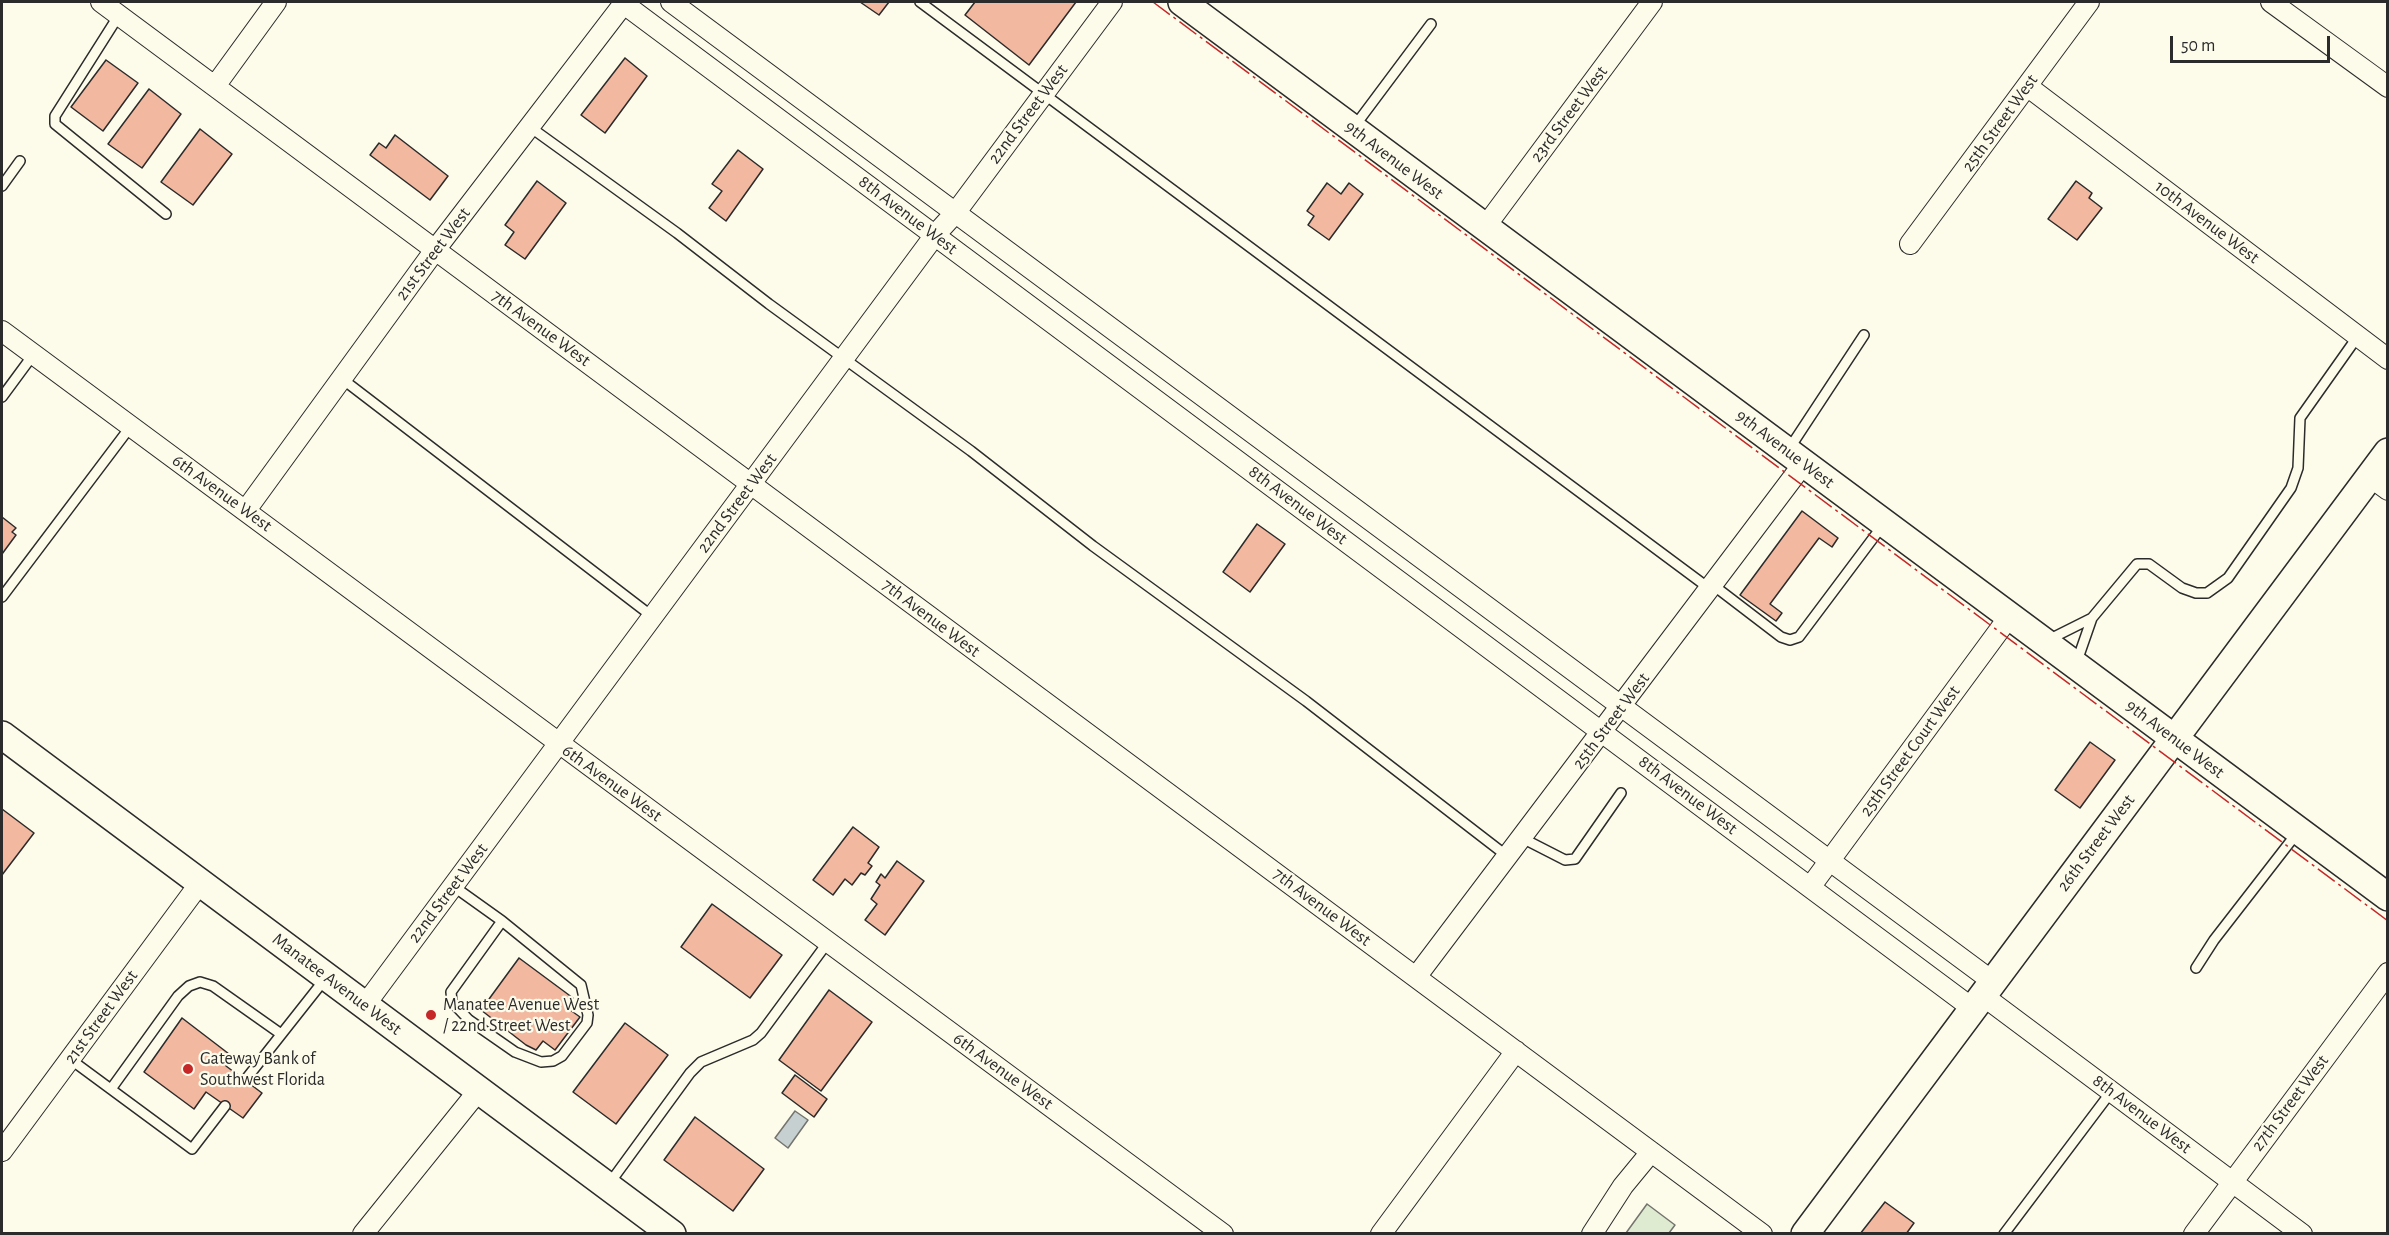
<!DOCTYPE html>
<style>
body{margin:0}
#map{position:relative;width:2389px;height:1235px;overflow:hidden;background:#fdfbea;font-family:"Alegreya Sans",sans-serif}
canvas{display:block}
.frame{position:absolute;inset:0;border:3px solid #2b2b2b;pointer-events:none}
.scale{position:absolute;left:2170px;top:36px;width:160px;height:27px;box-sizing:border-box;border:3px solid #2b2b2b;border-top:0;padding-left:8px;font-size:18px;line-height:21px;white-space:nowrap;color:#2b2b2b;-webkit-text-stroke:4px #fdfbea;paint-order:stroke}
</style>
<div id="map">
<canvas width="2389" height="1235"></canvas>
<div class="frame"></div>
<div class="scale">50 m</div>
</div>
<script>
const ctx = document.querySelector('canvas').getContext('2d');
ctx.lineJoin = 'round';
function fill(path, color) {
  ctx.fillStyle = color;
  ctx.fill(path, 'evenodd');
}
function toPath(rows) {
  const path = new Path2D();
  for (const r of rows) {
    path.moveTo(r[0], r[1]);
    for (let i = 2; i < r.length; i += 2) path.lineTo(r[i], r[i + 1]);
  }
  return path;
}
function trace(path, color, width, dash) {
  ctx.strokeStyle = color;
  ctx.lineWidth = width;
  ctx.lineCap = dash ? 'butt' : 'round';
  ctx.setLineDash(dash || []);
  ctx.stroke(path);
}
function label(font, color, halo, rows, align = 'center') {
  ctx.font = font + ' "Alegreya Sans",sans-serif';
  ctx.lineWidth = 4.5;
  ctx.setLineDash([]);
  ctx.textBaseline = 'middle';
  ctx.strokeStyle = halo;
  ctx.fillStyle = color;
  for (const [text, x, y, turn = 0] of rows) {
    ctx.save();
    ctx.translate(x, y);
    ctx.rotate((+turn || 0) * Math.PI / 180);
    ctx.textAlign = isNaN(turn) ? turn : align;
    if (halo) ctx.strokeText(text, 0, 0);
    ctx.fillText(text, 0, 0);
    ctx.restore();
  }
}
const green = toPath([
 [1647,1204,1675,1225,1669,1233,1626,1233,1647,1204]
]);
fill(green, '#deebd1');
trace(green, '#74746e', 1.5);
const water = toPath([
 [795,1111,808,1120,788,1148,775,1138,795,1111]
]);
fill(water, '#c7d0d0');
trace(water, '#74746e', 1.5);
const building = toPath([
 [860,2,889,2,879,15,860,2],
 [975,2,1076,2,1029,65,965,15,975,2],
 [625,58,647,76,605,133,581,115,625,58],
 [106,60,138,83,103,131,71,107,106,60],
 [149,89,181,114,142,168,108,144,149,89],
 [200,129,232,154,193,205,161,182,200,129],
 [395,135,448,176,430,200,370,155,379,143,386,148,395,135],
 [738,150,763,169,726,221,709,208,722,191,712,184,738,150],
 [537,181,566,203,525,259,505,245,514,232,505,225,537,181],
 [2076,181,2092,193,2089,198,2102,208,2077,240,2048,219,2076,181],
 [1327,183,1341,194,1349,183,1363,194,1329,240,1308,225,1314,216,1307,211,1327,183],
 [1802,511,1838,538,1832,547,1819,538,1770,604,1782,613,1776,621,1740,595,1802,511],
 [2,517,16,528,12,532,16,535,2,554,2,517],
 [1257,524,1285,544,1250,592,1223,572,1257,524],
 [2090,742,2115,760,2080,808,2055,790,2090,742],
 [2,809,34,833,2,875,2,809],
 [853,827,879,847,868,863,872,866,865,875,861,873,852,885,845,879,833,895,813,880,853,827],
 [897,861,924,881,885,935,865,920,877,904,871,899,880,885,876,882,881,874,885,878,897,861],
 [712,904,782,955,750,998,681,947,712,904],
 [519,958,573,998,566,1007,580,1017,555,1050,543,1041,536,1050,526,1045,481,1010,519,958],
 [829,990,872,1022,821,1091,779,1060,829,990],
 [182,1018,233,1057,226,1066,262,1093,243,1118,206,1092,194,1109,144,1072,182,1018],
 [625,1023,668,1055,616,1124,573,1092,625,1023],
 [795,1075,827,1099,814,1117,782,1093,795,1075],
 [695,1117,764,1169,733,1211,664,1160,695,1117],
 [1885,1202,1914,1223,1906,1234,1860,1234,1885,1202]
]);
fill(building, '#f2b8a0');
trace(building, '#2b2b2b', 1.5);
const lane = toPath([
 [920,2,1710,589],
 [119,15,55,116,55,124,166,214],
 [530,127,677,233,769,304,971,451,1093,546,1306,701,1507,856],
 [1354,127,1431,24],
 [2,186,20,161],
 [341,378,653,617],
 [2,397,33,355],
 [1789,449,1864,335],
 [1713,585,1781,637,1790,640,1799,637,1883,525],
 [2,597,131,426],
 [2048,640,2092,618],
 [2076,664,2092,618,2137,564,2149,564,2182,588,2196,593,2207,593,2228,578,2291,488,2298,468,2300,418,2358,336],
 [1522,838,1565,860,1575,859,1621,793],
 [453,886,502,921,451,992,452,1002,469,1020,515,1052,541,1062,553,1061,562,1056,587,1023,588,1015,581,985,502,921],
 [2196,968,2214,940,2297,833],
 [70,1059,192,1149,225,1106],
 [246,1079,325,979],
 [111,1089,178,996,189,986,200,982,213,986,281,1034],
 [609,1184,690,1073,701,1062,753,1040,761,1033,828,942],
 [2004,1234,2111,1092]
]);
const street = toPath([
 [101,2,1762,1234],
 [671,2,1992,981],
 [2271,2,2388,87],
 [624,4,1972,1008],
 [215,86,276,2],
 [2027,86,2388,359],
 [1485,227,1652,2],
 [1910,244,2089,2],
 [2,331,1223,1234],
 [2369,476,2388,490],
 [246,510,435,250,625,2],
 [1811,886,2009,617],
 [1416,977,1804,463],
 [1982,995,2302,1234],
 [365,1005,935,235,956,212,1112,2],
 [2,1151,200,883],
 [363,1234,479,1090],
 [1381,1234,1516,1051],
 [1592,1234,1623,1186,1651,1152],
 [2194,1234,2388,973]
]);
const secondary = toPath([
 [1182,2,2388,897],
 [2,735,672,1234],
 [1805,1234,2388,452]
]);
trace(lane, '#2b2b2b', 12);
trace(street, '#2b2b2b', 22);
trace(secondary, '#2b2b2b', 30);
trace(lane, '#fdfbea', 9);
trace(street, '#fdfbea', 20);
trace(secondary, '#fdfbea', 27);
trace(toPath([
 [1153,2,2388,921]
]), '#c62828', 1.5, [21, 4.5, 3, 4.5]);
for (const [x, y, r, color] of [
 [431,1015,6,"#c62828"],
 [188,1069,6,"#c62828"]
]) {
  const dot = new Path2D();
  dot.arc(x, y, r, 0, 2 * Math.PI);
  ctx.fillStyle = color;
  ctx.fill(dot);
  trace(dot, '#fdfbea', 2);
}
label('18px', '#2b2b2b', '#fdfbea', [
 ["22nd Street West",1028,114,-53],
 ["23rd Street West",1569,114,-53],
 ["25th Street West",2000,123,-54],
 ["9th Avenue West",1394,160,37],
 ["8th Avenue West",908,215,37],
 ["10th Avenue West",2207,222,37],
 ["21st Street West",433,254,-53],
 ["7th Avenue West",541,328,36],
 ["9th Avenue West",1785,449,37],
 ["6th Avenue West",222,493,36],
 ["22nd Street West",737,503,-53],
 ["8th Avenue West",1298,505,37],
 ["7th Avenue West",931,618,37],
 ["25th Street West",1611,721,-53],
 ["9th Avenue West",2175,739,37],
 ["25th Street Court West",1910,751,-54],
 ["6th Avenue West",612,783,36],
 ["8th Avenue West",1688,795,37],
 ["26th Street West",2096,843,-53],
 ["22nd Street West",448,893,-53],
 ["7th Avenue West",1322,907,37],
 ["Manatee Avenue West",337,984,37],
 ["21st Street West",101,1017,-54],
 ["6th Avenue West",1003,1071,36],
 ["27th Street West",2290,1103,-53],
 ["8th Avenue West",2142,1114,37]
]);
label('18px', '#2b2b2b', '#fdfbea', [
 ["Manatee Avenue West",443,1005],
 ["/ 22nd Street West",443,1026],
 ["Gateway Bank of",200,1059],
 ["Southwest Florida",200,1080]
], 'left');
</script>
